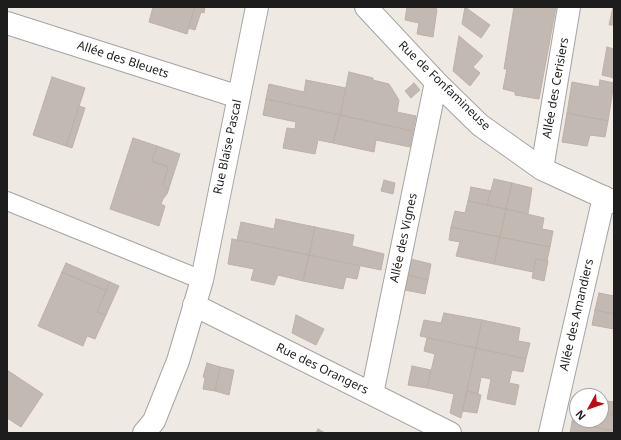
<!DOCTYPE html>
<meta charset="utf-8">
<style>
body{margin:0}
#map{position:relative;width:621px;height:440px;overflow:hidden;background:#eeeae3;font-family:"Noto Sans",sans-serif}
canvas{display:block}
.frame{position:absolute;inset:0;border:8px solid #1d1d1d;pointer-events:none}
.north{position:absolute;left:569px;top:388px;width:40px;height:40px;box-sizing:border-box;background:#fff;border:1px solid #a5a5a5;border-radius:50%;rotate:230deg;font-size:11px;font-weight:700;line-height:16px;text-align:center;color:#1d1d1d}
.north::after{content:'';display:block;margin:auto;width:14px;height:18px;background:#c10910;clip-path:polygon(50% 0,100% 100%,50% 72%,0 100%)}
</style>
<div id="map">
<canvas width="621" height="440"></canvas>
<div class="frame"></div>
<div class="north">N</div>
</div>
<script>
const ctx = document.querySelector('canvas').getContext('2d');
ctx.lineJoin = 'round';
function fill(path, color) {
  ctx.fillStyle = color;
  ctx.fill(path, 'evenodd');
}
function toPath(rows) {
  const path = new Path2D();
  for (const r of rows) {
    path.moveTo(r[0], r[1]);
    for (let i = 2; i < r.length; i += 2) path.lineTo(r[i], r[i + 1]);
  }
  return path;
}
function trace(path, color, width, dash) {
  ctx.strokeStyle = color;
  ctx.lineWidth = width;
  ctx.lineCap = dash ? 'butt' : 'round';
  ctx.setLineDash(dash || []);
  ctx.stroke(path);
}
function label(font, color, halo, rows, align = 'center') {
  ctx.font = font + ' "Noto Sans",sans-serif';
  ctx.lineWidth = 4;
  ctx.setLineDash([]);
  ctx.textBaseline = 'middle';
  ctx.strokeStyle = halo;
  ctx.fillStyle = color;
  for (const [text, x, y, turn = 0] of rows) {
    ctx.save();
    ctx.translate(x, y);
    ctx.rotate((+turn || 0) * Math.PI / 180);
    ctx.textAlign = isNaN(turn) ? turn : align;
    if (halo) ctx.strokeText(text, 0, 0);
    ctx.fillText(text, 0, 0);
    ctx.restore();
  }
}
const building = toPath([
 [153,7,195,7,187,34,149,22,153,7],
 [195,7,205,7,204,13,201,12,195,30,188,28,195,7],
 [407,7,429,7,437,9,433,37,417,34,419,23,405,20,407,7],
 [465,7,490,25,481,38,462,24,465,7],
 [514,7,556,7,539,99,515,95,515,92,503,89,507,69,504,69,514,7],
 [613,7,614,7,614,25,609,25,613,7],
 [459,36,483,56,473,67,480,73,470,86,453,71,459,36],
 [607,47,614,49,614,78,602,75,607,47],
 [349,72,373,78,373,80,389,84,399,100,397,112,416,116,413,131,340,115,349,72],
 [52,77,85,88,66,146,33,135,52,77],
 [306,80,346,88,340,115,266,99,269,84,304,92,306,80],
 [600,80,614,83,608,121,567,113,572,82,599,87,600,80],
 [414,83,420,90,411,98,405,91,414,83],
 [266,99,340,115,333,143,318,140,315,154,283,148,287,128,295,129,296,122,263,115,266,99],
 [79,106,85,108,72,148,66,146,79,106],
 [567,113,608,121,605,137,590,135,587,146,562,142,567,113],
 [340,115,413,131,410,147,376,140,374,152,333,143,340,115],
 [133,138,157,146,152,161,168,167,163,185,167,189,168,191,167,194,163,199,161,204,165,206,159,226,110,209,133,138],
 [157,146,180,154,168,191,167,189,163,185,168,167,152,161,157,146],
 [494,179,512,183,506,209,487,205,494,179],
 [384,180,395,183,393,194,381,191,384,180],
 [512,183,532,188,528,214,506,209,512,183],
 [471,187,491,191,487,205,468,201,471,187],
 [468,201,506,209,500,237,451,227,455,211,465,213,468,201],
 [506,209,544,218,542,229,553,231,550,247,500,237,506,209],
 [276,219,315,227,309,255,237,240,241,222,274,229,276,219],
 [315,227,354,235,352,246,384,254,381,270,309,255,315,227],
 [451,227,500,237,494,264,456,256,460,242,449,240,451,227],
 [500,237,550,247,547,261,536,259,533,272,494,264,500,237],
 [232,239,309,255,303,281,278,275,274,285,251,280,254,269,228,264,232,239],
 [309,255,360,266,357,279,346,277,343,289,303,281,309,255],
 [407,258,431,264,428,280,403,274,407,258],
 [536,259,548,261,544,281,532,278,536,259],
 [66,263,110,282,106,291,62,272,66,263],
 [62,272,106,291,97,312,106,315,95,339,87,336,83,346,38,326,62,272],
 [403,274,428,280,425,294,400,289,403,274],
 [110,282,119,286,106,315,97,312,110,282],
 [599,293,614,296,614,314,595,310,599,293],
 [595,310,614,314,614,329,592,325,595,310],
 [444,313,482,320,476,348,420,336,424,320,441,323,444,313],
 [296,315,324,329,316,345,292,333,296,315],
 [482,320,520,328,518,341,530,343,526,359,476,348,482,320],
 [427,338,476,348,461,418,450,413,454,394,427,388,435,354,424,351,427,338],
 [476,348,526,359,523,372,512,370,509,383,519,385,515,405,487,399,491,379,481,377,478,394,467,391,476,348],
 [207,363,220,367,215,391,203,389,205,378,203,377,207,363],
 [412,366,431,370,427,388,408,385,412,366],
 [220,367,234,370,229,395,215,391,220,367],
 [7,370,43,394,21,427,7,418,7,370],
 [467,391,481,395,477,413,462,411,467,391],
 [601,400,614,402,612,415,601,413,601,400],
 [575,407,577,408,577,420,601,420,601,413,612,415,614,408,614,431,572,422,575,407],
 [572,422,614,431,614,433,570,433,572,422],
 [318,429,325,433,316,433,318,429]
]);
fill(building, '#c2b9b3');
trace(building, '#bfb0a6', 1);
const lane = toPath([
 [7,201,202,280]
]);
const street = toPath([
 [366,7,436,82,480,125,542,169,614,202],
 [7,23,239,97],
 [542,169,569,7],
 [194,305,450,433],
 [372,394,436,82],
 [144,433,154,421,178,361,202,280,257,7],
 [550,433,604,197]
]);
trace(lane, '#a4a4a4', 20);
trace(street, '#a4a4a4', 24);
trace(lane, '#fff', 18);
trace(street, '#fff', 22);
label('12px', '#1d1d1d', '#fff', [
 ["Allée des Bleuets",123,60,18],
 ["Rue de Fonfamineuse",444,86,44],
 ["Allée des Cerisiers",556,88,-80],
 ["Rue Blaise Pascal",228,147,-78],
 ["Allée des Vignes",404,238,-78],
 ["Allée des Amandiers",577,315,-77],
 ["Rue des Orangers",322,369,26]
]);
</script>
